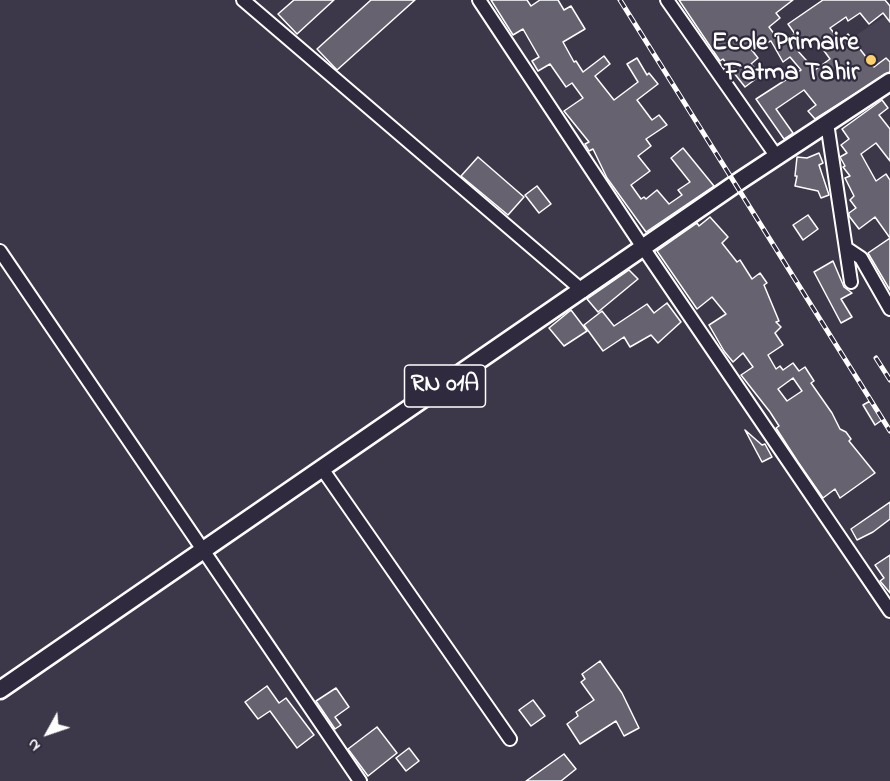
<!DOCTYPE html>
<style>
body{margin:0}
#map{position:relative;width:890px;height:781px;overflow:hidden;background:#3c3749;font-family:"Indie Flower",sans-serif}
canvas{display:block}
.north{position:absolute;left:18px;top:703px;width:60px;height:60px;-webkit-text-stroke:4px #2f2a3d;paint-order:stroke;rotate:230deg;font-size:16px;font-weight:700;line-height:24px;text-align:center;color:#fff}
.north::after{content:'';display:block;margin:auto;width:21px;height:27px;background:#fff;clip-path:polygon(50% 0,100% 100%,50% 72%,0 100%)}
</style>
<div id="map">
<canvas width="890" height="781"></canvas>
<div class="north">N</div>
</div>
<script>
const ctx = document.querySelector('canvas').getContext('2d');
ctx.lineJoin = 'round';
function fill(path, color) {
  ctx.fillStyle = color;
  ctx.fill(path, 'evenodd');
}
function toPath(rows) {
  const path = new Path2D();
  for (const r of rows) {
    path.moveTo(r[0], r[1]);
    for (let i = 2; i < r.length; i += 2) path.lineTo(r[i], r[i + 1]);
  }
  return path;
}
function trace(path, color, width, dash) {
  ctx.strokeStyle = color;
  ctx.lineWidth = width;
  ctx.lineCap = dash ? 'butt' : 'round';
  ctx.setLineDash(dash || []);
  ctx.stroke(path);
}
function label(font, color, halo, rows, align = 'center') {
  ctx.font = font + ' "Indie Flower",sans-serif';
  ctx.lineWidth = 4.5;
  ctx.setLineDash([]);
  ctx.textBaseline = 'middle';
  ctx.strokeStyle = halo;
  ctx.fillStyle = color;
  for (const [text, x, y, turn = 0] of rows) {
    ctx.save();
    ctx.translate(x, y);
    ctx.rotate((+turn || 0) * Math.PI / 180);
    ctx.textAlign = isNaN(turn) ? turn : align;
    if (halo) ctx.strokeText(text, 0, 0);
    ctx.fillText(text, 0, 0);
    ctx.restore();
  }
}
fill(toPath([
 [890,13,890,74,872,86,841,45]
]), '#494455');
const building = toPath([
 [294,0,334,0,297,34,278,14,294,0],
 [371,0,415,0,337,70,317,49,371,0],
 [491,0,527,0,531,6,540,0,558,0,564,10,571,6,585,29,563,42,574,62,576,61,583,72,604,56,610,64,595,76,614,100,638,82,627,64,637,58,647,75,649,73,658,84,637,100,652,120,659,115,667,125,646,139,651,146,638,156,650,171,631,185,641,199,644,197,646,199,657,190,669,204,682,195,678,190,690,182,671,158,683,148,714,186,646,232,607,178,593,149,589,151,585,144,589,142,564,111,583,98,572,83,566,87,550,64,538,71,532,61,539,57,523,29,513,35,491,0],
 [679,0,793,0,776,13,780,18,769,27,780,42,795,34,788,24,823,0,885,0,890,6,890,22,883,13,869,24,860,13,848,21,846,17,830,28,840,41,848,34,874,67,886,58,890,62,890,72,815,119,808,111,816,105,804,90,776,109,793,133,784,139,756,99,801,70,790,57,783,62,771,41,751,49,758,58,751,64,761,75,745,87,723,59,720,61,679,0],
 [814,37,830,59,815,70,797,50,814,37],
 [882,100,888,108,879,115,890,129,890,161,876,143,861,154,876,181,886,174,890,180,890,290,868,253,890,238,875,217,859,229,849,216,849,213,856,208,850,200,854,196,845,178,850,176,843,167,845,166,840,157,847,153,841,145,849,139,842,129,882,100],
 [819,153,823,163,819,165,829,195,821,198,818,191,795,186,797,176,795,176,797,157,807,158,819,153],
 [478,157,524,197,508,215,461,176,478,157],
 [537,186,551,204,539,213,525,195,537,186],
 [808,215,818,229,803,240,793,225,808,215],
 [710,217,728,237,722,243,737,262,740,260,752,279,760,273,767,283,764,285,779,321,776,322,781,327,775,333,783,345,768,355,776,369,780,366,783,370,793,363,799,371,805,367,814,381,811,383,832,413,840,429,846,432,851,439,849,441,875,473,840,498,835,489,823,498,798,462,776,428,779,426,770,412,741,375,753,367,743,353,733,362,724,351,709,325,726,314,712,297,697,309,657,251,697,223,699,226,710,217],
 [793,378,802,391,787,401,778,389,793,378],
 [833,261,844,287,852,293,841,299,852,317,841,323,814,272,833,261],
 [629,270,638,279,598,312,587,299,629,270],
 [667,303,681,322,658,343,651,335,630,347,624,337,603,351,584,325,602,311,614,326,647,304,654,313,667,303],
 [571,310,587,331,564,346,549,328,571,310],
 [870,401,882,420,875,425,863,405,870,401],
 [745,430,762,445,765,444,772,457,762,462,745,430],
 [890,502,890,519,873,532,857,540,851,529,890,502],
 [890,555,890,593,880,581,884,578,875,565,890,555],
 [600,661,622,693,639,728,624,736,616,721,580,744,567,724,578,716,576,712,594,700,581,682,585,679,582,674,600,661],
 [267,686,279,703,286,698,314,735,297,748,270,711,258,719,245,702,267,686],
 [336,688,349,707,335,717,341,725,335,729,316,701,336,688],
 [533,700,545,716,531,726,519,710,533,700],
 [377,727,397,753,368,776,348,749,377,727],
 [409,748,419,761,406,771,396,758,409,748],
 [564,754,576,769,561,781,526,781,564,754]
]);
fill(building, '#666270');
trace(building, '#fff', 1.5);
const minor = toPath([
 [243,0,583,291],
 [479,0,644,249,890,611],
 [667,0,777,157],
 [827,123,851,282],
 [846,248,861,258,890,309],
 [0,251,360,781],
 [323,470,510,739]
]);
const major = toPath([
 [0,690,741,180,890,82]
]);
trace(minor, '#fff', 16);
trace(major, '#fff', 21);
trace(minor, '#2f2a3d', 12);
trace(major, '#2f2a3d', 16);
const rail = toPath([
 [620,0,890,431],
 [876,358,890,380]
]);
trace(rail, '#fff', 5);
trace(rail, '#2f2a3d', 3, [9]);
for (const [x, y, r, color] of [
 [871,60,6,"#ffd166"]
]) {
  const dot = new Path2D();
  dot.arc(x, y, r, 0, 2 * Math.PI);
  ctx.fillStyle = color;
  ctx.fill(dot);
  trace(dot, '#2f2a3d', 2);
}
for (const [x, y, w] of [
 [445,386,81]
]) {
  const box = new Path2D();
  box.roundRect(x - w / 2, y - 21, w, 42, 4.5);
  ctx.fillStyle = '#2f2a3d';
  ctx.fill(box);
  trace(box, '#fff', 1.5);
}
label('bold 24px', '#fff', null, [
 ["RN 01A",445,386]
]);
label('bold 26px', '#fff', '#2f2a3d', [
 ["Ecole Primaire",859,45],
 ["Fatma Tahir",859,75]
], 'right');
</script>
